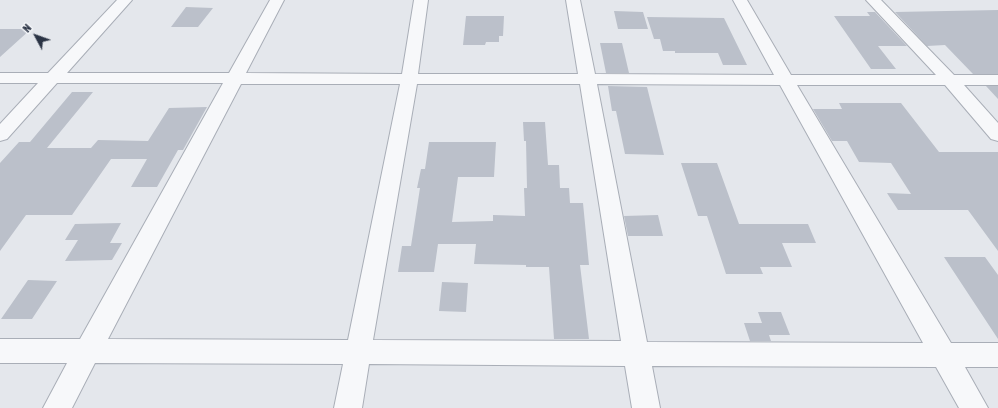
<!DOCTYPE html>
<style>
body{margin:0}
#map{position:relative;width:998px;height:408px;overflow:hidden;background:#e4e7ec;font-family:"Asap Condensed",sans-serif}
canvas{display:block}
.north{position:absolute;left:16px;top:16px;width:40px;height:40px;-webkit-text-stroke:3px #f4f6f9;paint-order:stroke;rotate:311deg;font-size:11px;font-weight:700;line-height:16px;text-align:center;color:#2b3445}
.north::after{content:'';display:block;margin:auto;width:14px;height:18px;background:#2b3445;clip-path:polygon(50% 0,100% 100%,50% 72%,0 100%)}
</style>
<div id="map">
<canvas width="998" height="408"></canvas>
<div class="north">N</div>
</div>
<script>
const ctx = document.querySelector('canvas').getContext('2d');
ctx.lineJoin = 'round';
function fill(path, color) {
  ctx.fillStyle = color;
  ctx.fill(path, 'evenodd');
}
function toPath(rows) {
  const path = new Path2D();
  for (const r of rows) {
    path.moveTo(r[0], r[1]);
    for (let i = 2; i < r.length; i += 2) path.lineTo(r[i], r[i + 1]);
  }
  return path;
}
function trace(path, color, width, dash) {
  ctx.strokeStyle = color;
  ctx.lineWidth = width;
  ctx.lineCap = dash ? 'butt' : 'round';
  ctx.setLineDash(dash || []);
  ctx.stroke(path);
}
fill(toPath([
 [186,7,213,8,198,27,171,27],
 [998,10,998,74,973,74,945,45,927,46,895,12],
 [614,11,643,12,648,29,618,29],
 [867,12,875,12,907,46,878,46,896,69,871,69,834,16,870,16],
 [466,16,504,16,503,36,499,36,499,42,486,42,485,45,463,45],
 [647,17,724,18,747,65,723,65,718,53,675,53,675,51,663,51,660,39,654,39],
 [0,29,31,29,0,57],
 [600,43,622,43,629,73,606,73],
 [608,86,647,87,664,155,625,154,616,111,612,111],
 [986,86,998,86,998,99],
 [72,92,93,92,47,148,91,148,98,140,148,141,169,108,207,107,183,150,178,150,157,187,131,187,147,159,111,159,72,215,26,215,0,251,0,163,19,142,30,142],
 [839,103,901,103,939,152,998,152,998,251,968,210,898,210,887,193,911,194,891,163,859,162,847,141,832,141,813,109,842,109],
 [523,122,545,122,548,165,559,165,560,188,569,188,570,203,583,203,589,265,580,265,589,339,554,339,549,267,526,267,526,265,474,264,476,244,438,244,434,272,398,272,402,246,411,246,420,188,417,188,421,169,425,169,429,142,496,142,494,177,458,177,452,222,493,221,493,215,525,216,524,188,527,188,526,141,524,141],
 [681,163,717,163,739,224,808,224,816,243,782,243,792,267,760,267,763,274,726,274,707,216,698,216],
 [658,215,663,236,628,236,624,216],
 [121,223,110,243,122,243,112,260,65,261,78,240,65,240,75,224],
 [944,257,985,257,998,275,998,339],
 [28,280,57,281,32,319,1,319],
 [442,282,468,283,466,312,439,311],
 [758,312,781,312,790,335,769,335,771,341,750,341,744,323,762,323]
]), '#bbc0ca');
const minor = toPath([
 [117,0,132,0,67,73,229,73,270,0,284,0,246,73,402,74,414,0,428,0,418,74,578,74,566,0,580,0,595,74,774,75,733,0,747,0,791,75,936,75,866,0,881,0,954,75,998,75,998,85,964,85,998,123,998,141,991,139,945,85,797,85,951,343,998,343,998,367,965,367,988,408,959,408,936,367,652,366,660,408,632,408,625,366,369,364,362,408,334,408,343,364,95,363,72,408,43,408,67,363,0,363,0,339,80,339,223,83,57,83,7,139,0,141,0,124,38,83,0,83,0,73,48,73,117,0],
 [241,84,400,84,348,340,108,339,241,84],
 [417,84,580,84,621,341,373,340,417,84],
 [597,84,780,85,923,343,647,342,597,84]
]);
trace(minor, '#a9aeb7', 2);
fill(minor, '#f7f8fa');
</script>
